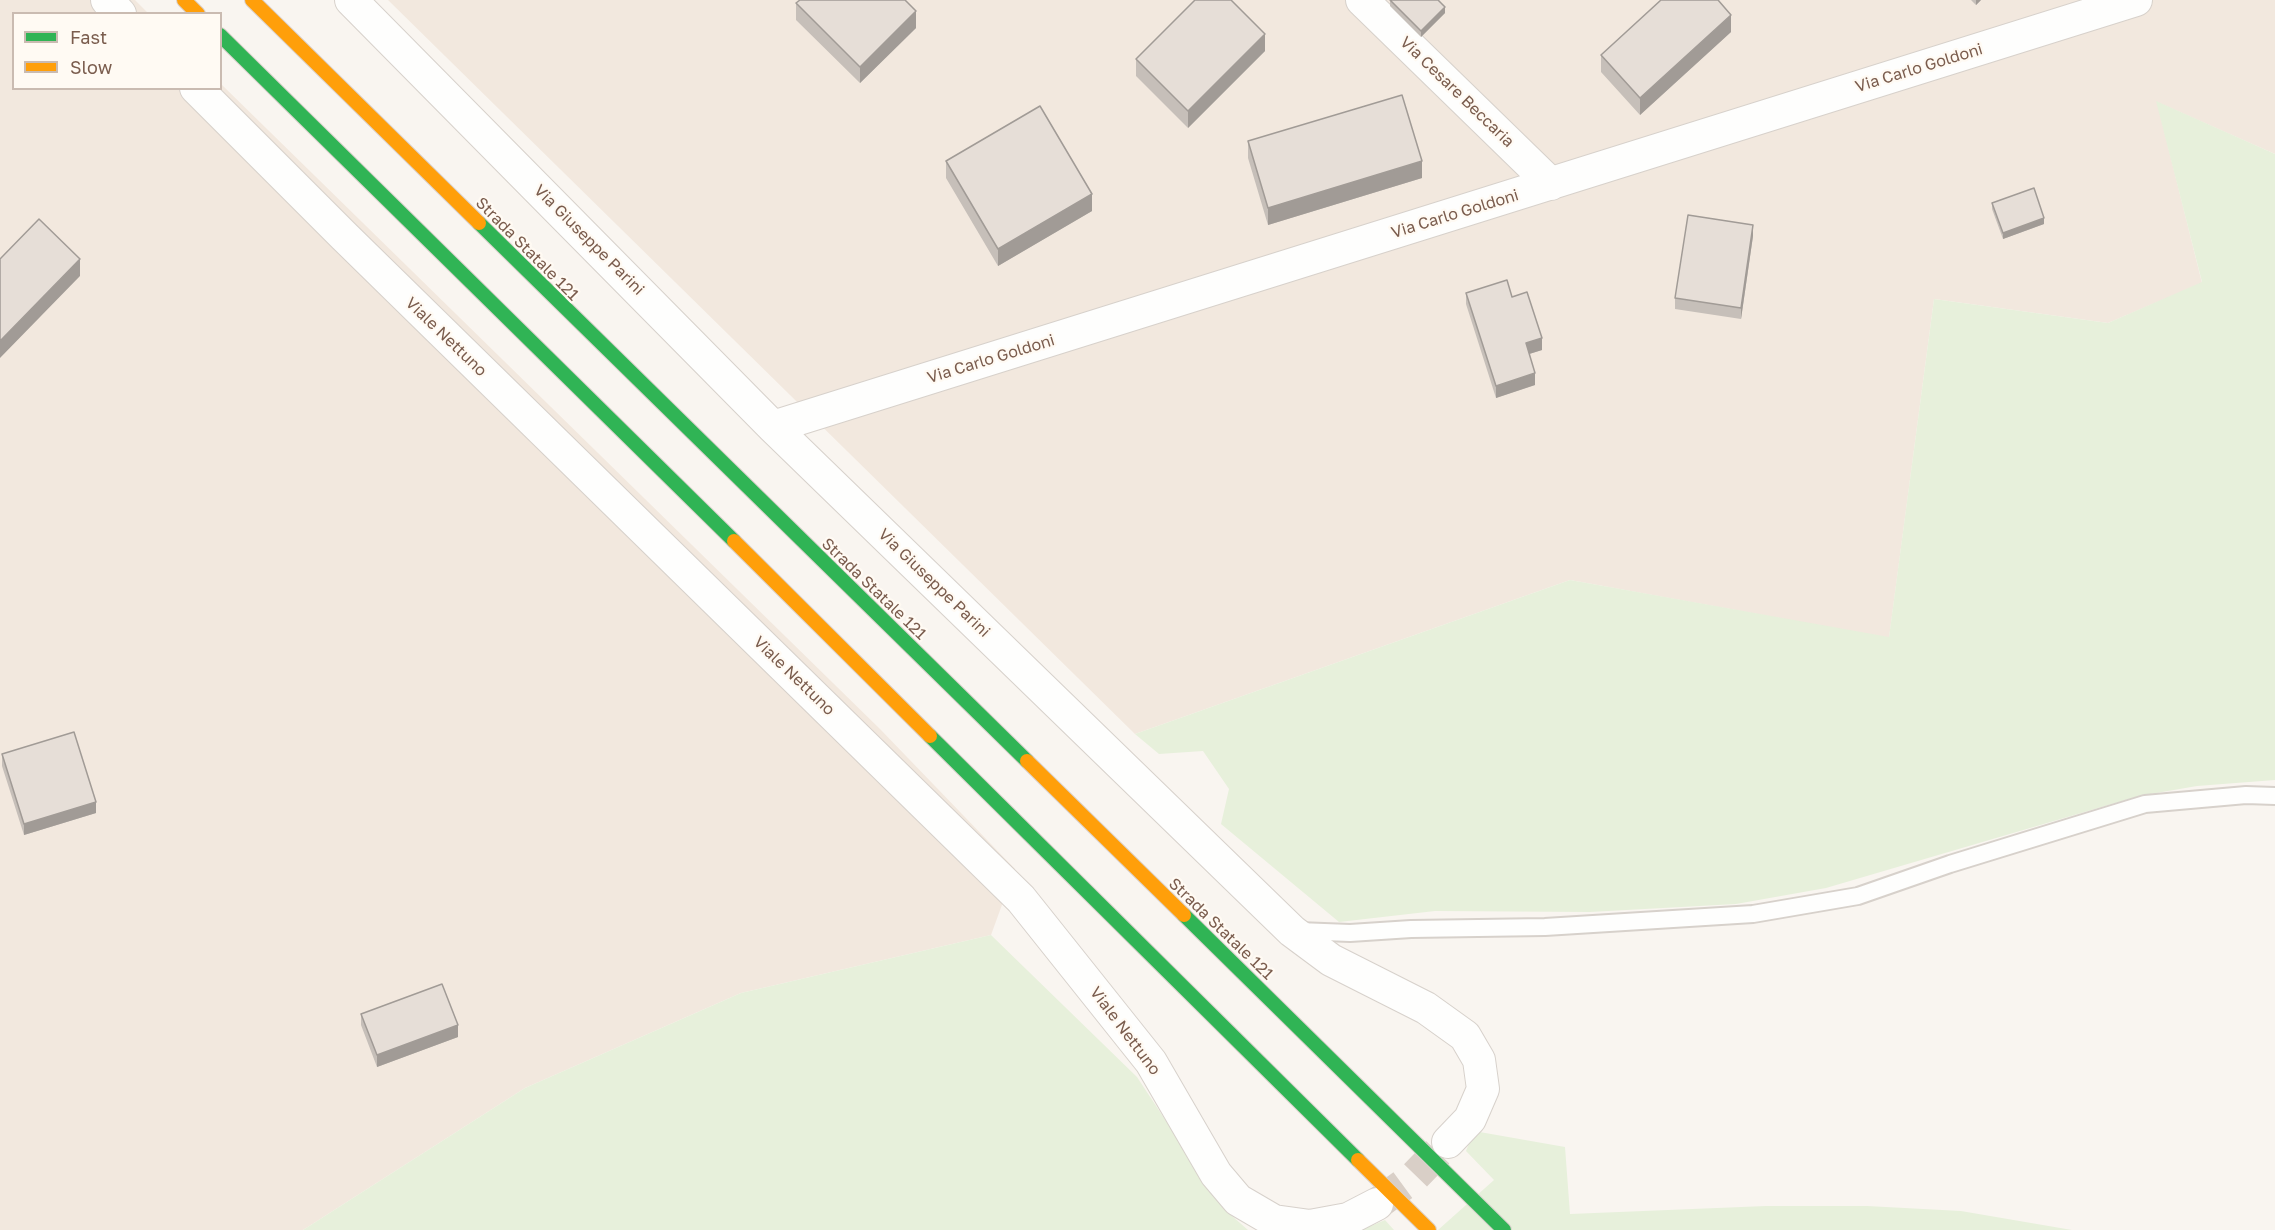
<!DOCTYPE html>
<style>
body{margin:0}
#map{position:relative;width:2275px;height:1230px;overflow:hidden;background:#f9f5f0;font-family:"Golos Text",sans-serif}
canvas{display:block}
.legend{position:absolute;left:12px;top:12px;width:210px;height:78px;box-sizing:border-box;background:#fffaf3;border:2px solid #cabbb1;margin:0;padding:8px 10px;list-style:none;font-size:18px;color:#7a5c4d}
.legend li{display:flex;align-items:center;gap:12px;height:30px}
.legend b{width:30px;border:2px solid #cabbb1}
</style>
<div id="map">
<canvas width="2275" height="1230"></canvas>
<ul class="legend">
<li><b style="height:8px;background:#30b455"></b>Fast</li>
<li><b style="height:8px;background:#ff9f0a"></b>Slow</li>
</ul>
</div>
<script>
const ctx = document.querySelector('canvas').getContext('2d');
ctx.lineJoin = 'round';
function fill(path, color) {
  ctx.fillStyle = color;
  ctx.fill(path, 'evenodd');
}
function toPath(rows) {
  const path = new Path2D();
  for (const r of rows) {
    path.moveTo(r[0], r[1]);
    for (let i = 2; i < r.length; i += 2) path.lineTo(r[i], r[i + 1]);
  }
  return path;
}
function trace(path, color, width, dash) {
  ctx.strokeStyle = color;
  ctx.lineWidth = width;
  ctx.lineCap = dash ? 'butt' : 'round';
  ctx.setLineDash(dash || []);
  ctx.stroke(path);
}
function label(font, color, halo, rows, align = 'center') {
  ctx.font = font + ' "Golos Text",sans-serif';
  ctx.lineWidth = 4.5;
  ctx.setLineDash([]);
  ctx.textBaseline = 'middle';
  ctx.strokeStyle = halo;
  ctx.fillStyle = color;
  for (const [text, x, y, turn = 0] of rows) {
    ctx.save();
    ctx.translate(x, y);
    ctx.rotate((+turn || 0) * Math.PI / 180);
    ctx.textAlign = isNaN(turn) ? turn : align;
    if (halo) ctx.strokeText(text, 0, 0);
    ctx.fillText(text, 0, 0);
    ctx.restore();
  }
}
fill(toPath([
 [0,0,135,0,148,13,14,14,14,88,220,88,221,84,880,729,1015,869,991,935,741,993,525,1088,303,1230,0,1230],
 [388,0,2275,0,2275,154,2157,102,2202,283,2108,323,1934,299,1889,638,1570,580,1135,734]
]), '#f2e8de');
fill(toPath([
 [2156,101,2275,154,2275,780,2197,786,2139,796,1826,888,1736,904,1590,912,1435,911,1339,922,1221,824,1229,789,1203,751,1159,754,1135,734,1570,580,1889,637,1934,299,2108,323,2202,282],
 [991,935,1137,1077,1224,1209,1248,1230,303,1230,525,1088,741,993],
 [1474,1131,1565,1147,1570,1214,1766,1206,1867,1206,1961,1211,2072,1230,1438,1230,1494,1180,1466,1151],
 [1385,1220,1394,1230,1361,1230]
]), '#e7f0db');
trace(toPath([
 [1377,1204,1414,1177,1448,1142]
]), '#d9cfc7', 32, [32, 16]);
const lane = toPath([
 [1298,931,1350,933,1411,929,1545,927,1753,914,1858,896,1950,864,2145,804,2246,795,2275,796]
]);
const street = toPath([
 [107,0,120,14],
 [351,0,773,427,1292,931,1331,960,1426,1008,1465,1036,1479,1060,1483,1089,1470,1119,1448,1142],
 [1362,0,1551,184],
 [196,88,344,236,1021,899,1151,1062,1216,1174,1238,1200,1274,1221,1310,1226,1348,1219,1377,1204],
 [773,427,2136,0]
]);
const fast = toPath([
 [220,35,734,541],
 [479,223,1027,761],
 [930,736,1358,1160],
 [1184,915,1504,1230]
]);
const slow = toPath([
 [184,0,198,14],
 [252,0,479,223],
 [734,541,930,736],
 [1027,761,1184,915],
 [1358,1160,1429,1230]
]);
trace(lane, '#d7d1cb', 20);
trace(street, '#d7d1cb', 34);
trace(fast, '#dad1cc', 16);
trace(slow, '#dad1cc', 16);
trace(lane, '#fefefd', 16);
trace(street, '#fefefd', 32);
trace(fast, '#30b455', 14);
trace(slow, '#ff9f0a', 14);
fill(toPath([
 [1390,0,1445,13,1421,37,1390,6],
 [1971,0,1981,0,1976,5],
 [796,3,916,28,860,83,796,20],
 [1731,32,1640,115,1601,72,1601,55],
 [1265,51,1188,128,1136,76,1136,59],
 [1248,141,1422,178,1268,225,1248,158],
 [946,161,1092,211,998,266,946,178],
 [1992,203,2044,224,2003,239,1992,209],
 [1753,236,1741,319,1675,309,1675,298],
 [1466,293,1512,297,1542,350,1529,354,1535,385,1496,398,1466,304],
 [2,754,96,813,24,835,2,766],
 [361,1014,458,1037,377,1067,361,1025]
]), '#c6bfb9');
fill(toPath([
 [1976,0,1981,0,1976,5],
 [1445,7,1445,13,1421,37,1421,31],
 [916,11,916,28,860,83,860,67],
 [1731,15,1731,32,1640,115,1640,98],
 [1265,34,1265,51,1188,128,1188,111],
 [1422,161,1422,178,1268,225,1268,208],
 [1092,194,1092,211,998,266,998,249],
 [2044,218,2044,224,2003,239,2003,233],
 [1753,225,1753,236,1741,319,1741,308],
 [80,259,80,276,0,358,0,341],
 [1542,338,1542,350,1526,355,1526,343],
 [1535,373,1535,385,1496,398,1496,386],
 [96,802,96,813,24,835,24,824],
 [458,1025,458,1037,377,1067,377,1055]
]), '#a19b96');
const building = toPath([
 [800,0,905,0,916,11,860,67,796,3,800,0],
 [1195,0,1231,0,1265,34,1188,111,1136,59,1195,0],
 [1390,0,1438,0,1445,7,1421,31,1390,0],
 [1661,0,1718,0,1731,15,1640,98,1601,55,1661,0],
 [1402,95,1422,161,1268,208,1248,141,1402,95],
 [1040,106,1092,194,998,249,946,161,1040,106],
 [2034,188,2044,218,2003,233,1992,203,2034,188],
 [1688,215,1753,225,1741,308,1675,298,1688,215],
 [39,219,80,259,0,341,0,259,39,219],
 [1507,280,1512,297,1527,292,1542,338,1526,343,1535,373,1496,386,1466,293,1507,280],
 [74,732,96,802,24,824,2,754,74,732],
 [442,984,458,1025,377,1055,361,1014,442,984]
]);
fill(building, '#e6ded7');
trace(building, '#a19b96', 1.5);
label('16px', '#7a5c4d', '#fffaf3', [
 ["Via Carlo Goldoni",1919,68,-17],
 ["Via Cesare Beccaria",1457,92,44],
 ["Via Carlo Goldoni",1455,214,-17],
 ["Via Giuseppe Parini",589,240,45],
 ["Strada Statale 121",527,249,45],
 ["Viale Nettuno",446,337,44],
 ["Via Carlo Goldoni",991,359,-17],
 ["Via Giuseppe Parini",934,583,44],
 ["Strada Statale 121",874,589,44],
 ["Viale Nettuno",794,676,44],
 ["Strada Statale 121",1221,929,44],
 ["Viale Nettuno",1125,1031,53]
]);
</script>
